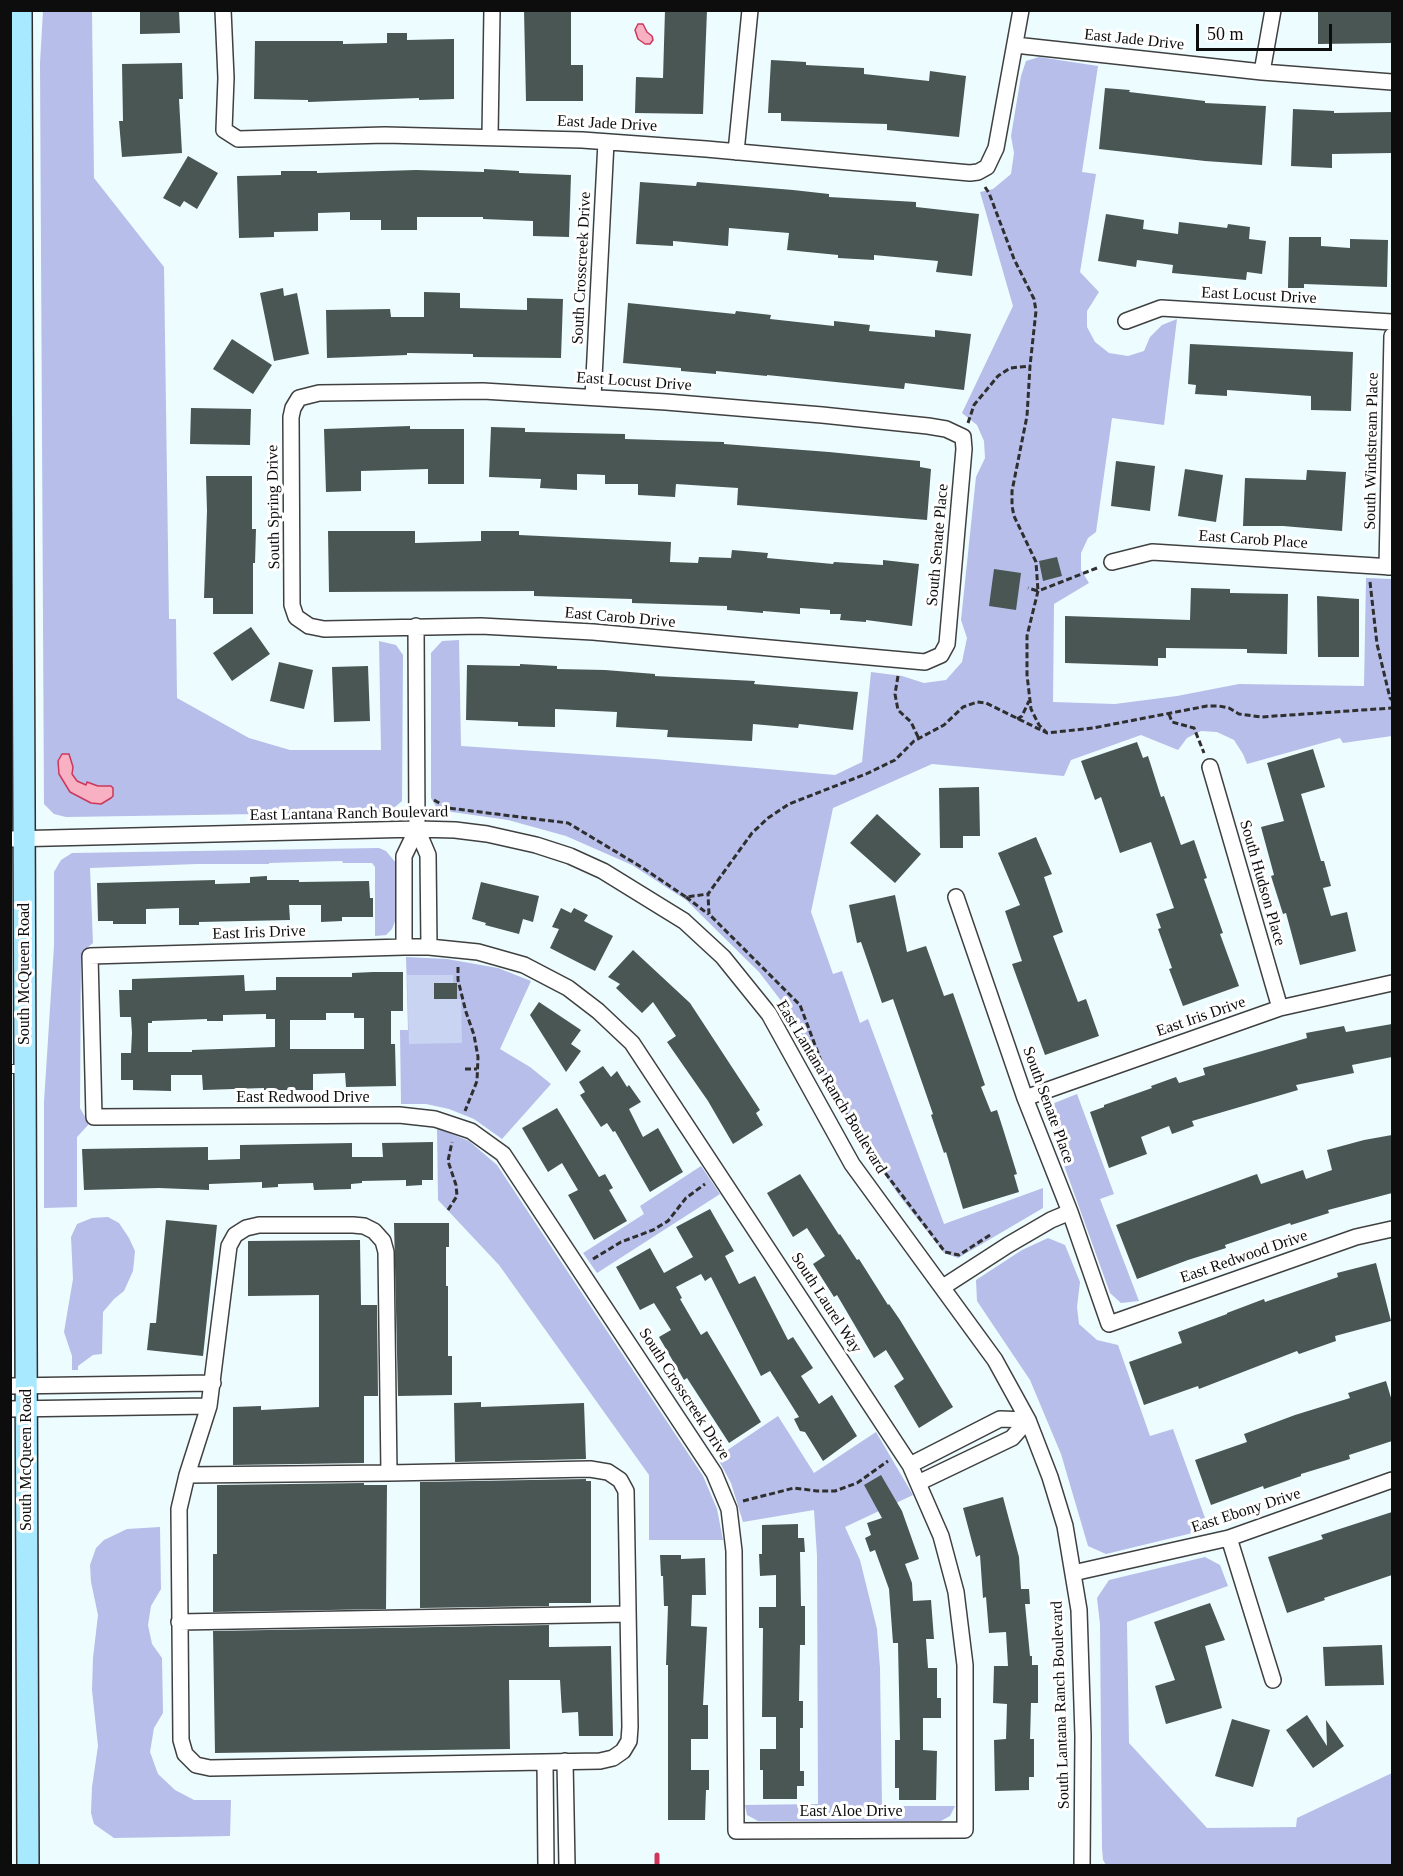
<!DOCTYPE html>
<style>
body{margin:0}
#map{position:relative;width:1403px;height:1876px;overflow:hidden;background:#edfcff;font-family:"Times New Roman",serif}
canvas{display:block}
.frame{position:absolute;inset:0;border:12px solid #0d0d0d;pointer-events:none}
.scale{position:absolute;left:1196px;top:24px;width:136px;height:27px;box-sizing:border-box;border:3px solid #0d0d0d;border-top:0;padding-left:8px;font-size:18px;line-height:21px;white-space:nowrap;color:#0d0d0d;-webkit-text-stroke:4px #fff;paint-order:stroke}
</style>
<div id="map">
<canvas width="1403" height="1876"></canvas>
<div class="frame"></div>
<div class="scale">50 m</div>
</div>
<script>
const ctx = document.querySelector('canvas').getContext('2d');
ctx.lineJoin = 'round';
function fill(path, color) {
  ctx.fillStyle = color;
  ctx.fill(path, 'evenodd');
}
function toPath(rows) {
  const path = new Path2D();
  for (const r of rows) {
    path.moveTo(r[0], r[1]);
    for (let i = 2; i < r.length; i += 2) path.lineTo(r[i], r[i + 1]);
  }
  return path;
}
function trace(path, color, width, dash) {
  ctx.strokeStyle = color;
  ctx.lineWidth = width;
  ctx.lineCap = dash ? 'butt' : 'round';
  ctx.setLineDash(dash || []);
  ctx.stroke(path);
}
function label(font, color, halo, rows, align = 'center') {
  ctx.font = font + ' "Times New Roman",serif';
  ctx.lineWidth = 6;
  ctx.setLineDash([]);
  ctx.textBaseline = 'middle';
  ctx.strokeStyle = halo;
  ctx.fillStyle = color;
  for (const [text, x, y, turn = 0] of rows) {
    ctx.save();
    ctx.translate(x, y);
    ctx.rotate((+turn || 0) * Math.PI / 180);
    ctx.textAlign = isNaN(turn) ? turn : align;
    if (halo) ctx.strokeText(text, 0, 0);
    ctx.fillText(text, 0, 0);
    ctx.restore();
  }
}
fill(toPath([
 [43,11,92,11,94,178,164,267,169,619,176,619,177,698,249,738,290,750,381,750,379,641,396,645,403,655,402,801,389,812,66,817,54,814,44,804,40,63],
 [1039,57,1098,66,1082,172,1096,174,1080,272,1099,292,1087,311,1087,327,1095,342,1109,353,1128,356,1144,351,1150,337,1162,325,1177,319,1164,425,1112,418,1096,532,1088,538,1081,553,1081,570,1089,583,1054,604,1053,702,1115,704,1177,696,1239,684,1364,686,1366,578,1392,579,1392,736,1343,743,1340,738,1247,764,1243,754,1234,740,1217,732,1201,731,1187,738,1178,750,1141,735,1071,760,1064,776,932,764,833,808,811,912,833,974,842,971,860,1023,868,1019,944,1224,1043,1188,1043,1208,958,1258,944,1253,898,1194,837,1105,792,1015,759,972,686,900,632,865,566,836,508,820,438,810,431,798,431,653,442,641,459,640,461,746,655,759,835,775,862,762,871,672,902,676,924,683,946,680,962,662,967,638,961,620,976,477,985,458,984,441,977,425,962,413,1013,306,980,192,993,189,1011,174,1014,153,1011,136,1021,76,1026,61],
 [379,848,386,851,396,863,396,919,392,929,386,935,375,936,375,867,372,863,343,863,342,861,269,863,269,864,197,864,90,868,93,943,81,953,80,1108,89,1124,77,1137,77,1207,44,1208,44,1102,54,946,54,872,61,860,72,853],
 [406,957,447,959,498,968,531,981,500,1049,530,1067,551,1084,502,1139,474,1119,449,1109,426,1104,401,1104,400,1030,408,1030],
 [1077,1094,1114,1194,1100,1199,1139,1301,1121,1303,1110,1293,1047,1118,1052,1104],
 [437,1128,469,1141,497,1165,703,1476,717,1509,723,1540,649,1540,649,1475,499,1265,438,1200],
 [701,1166,720,1194,597,1273,583,1253,644,1214,640,1206],
 [108,1217,119,1223,129,1238,135,1251,133,1271,124,1291,114,1299,103,1312,102,1354,93,1355,78,1366,78,1370,72,1370,72,1356,64,1332,73,1279,71,1237,77,1224,92,1218],
 [1048,1238,1065,1245,1080,1282,1077,1307,1079,1324,1097,1340,1118,1345,1150,1436,1173,1429,1209,1529,1106,1554,1088,1546,1061,1454,1030,1380,977,1301,976,1280,1022,1250],
 [778,1416,814,1473,876,1432,913,1495,845,1527,860,1560,877,1629,880,1668,882,1806,955,1806,950,1816,941,1821,758,1821,747,1815,745,1805,818,1804,817,1556,814,1510,743,1522,731,1483,717,1457],
 [160,1527,161,1589,151,1606,148,1625,152,1644,162,1658,163,1713,154,1728,150,1752,158,1774,175,1790,194,1800,231,1800,230,1836,114,1838,94,1824,91,1813,92,1787,98,1746,92,1690,93,1658,98,1615,91,1582,90,1565,96,1548,104,1540,127,1529],
 [1205,1557,1220,1565,1228,1586,1127,1622,1129,1743,1207,1828,1296,1827,1297,1818,1392,1773,1392,1865,1106,1865,1103,1860,1102,1848,1100,1624,1097,1598,1109,1580]
]), '#b6bee9');
fill(toPath([
 [407,975,453,975,454,999,461,999,462,1043,409,1044]
]), '#c8d4f1');
const water = toPath([
 [638,24,643,24,647,32,652,36,653,40,650,44,645,44,638,39,635,30,638,24],
 [62,754,69,754,73,767,72,774,77,781,86,785,87,782,98,786,111,786,113,788,113,796,111,798,101,804,91,803,70,792,59,774,58,761,62,754]
]);
fill(water, '#f7b1c3');
trace(water, '#ce375b', 1.5);
trace(toPath([
 [657,1855,657,1866]
]), '#ce375b', 5);
fill(toPath([
 [140,10,179,10,180,33,140,34],
 [524,10,571,10,571,65,583,65,583,101,526,101],
 [665,10,707,10,703,114,635,113,636,77,663,78],
 [1318,10,1392,10,1392,43,1318,44],
 [387,33,407,33,407,40,454,39,454,99,419,100,419,98,308,102,308,100,254,99,255,41,343,41,343,44,387,43],
 [771,60,806,62,806,65,864,68,864,74,929,81,930,71,966,76,959,137,887,130,887,124,781,121,781,113,768,113],
 [182,63,183,99,179,99,182,153,122,157,119,121,123,121,122,64],
 [1105,88,1130,90,1129,92,1205,101,1205,103,1266,106,1262,165,1205,161,1099,149],
 [1293,109,1334,111,1334,113,1392,112,1392,153,1332,154,1332,168,1291,166],
 [188,156,218,173,197,209,184,201,180,207,163,198],
 [484,169,519,171,519,173,571,175,569,237,533,236,533,221,483,219,483,217,417,217,417,230,381,230,381,220,350,220,350,212,318,213,318,231,274,232,274,237,239,238,237,176,281,175,281,171,317,171,317,173,416,170,484,172],
 [640,182,696,186,697,182,793,190,829,194,829,197,916,202,916,207,979,214,972,276,936,272,938,261,874,255,874,260,838,258,838,255,787,250,789,233,729,228,728,246,673,241,673,246,636,244],
 [1106,214,1144,220,1143,229,1178,234,1179,222,1227,228,1228,224,1250,227,1249,239,1266,241,1262,274,1247,272,1246,280,1172,273,1173,265,1137,260,1136,267,1098,261],
 [1289,237,1321,237,1321,246,1350,248,1350,239,1388,240,1387,287,1304,284,1304,288,1288,288],
 [283,288,284,296,297,293,309,354,274,361,260,293],
 [424,292,460,293,460,308,527,310,527,298,563,299,561,358,473,357,473,354,407,353,407,355,327,358,326,310,390,309,391,317,424,317],
 [628,303,735,314,736,311,771,315,770,319,834,326,834,321,870,325,869,331,935,337,935,330,971,334,964,390,905,383,904,389,767,375,767,376,716,371,716,374,681,371,681,368,623,363],
 [232,339,272,365,253,394,213,369],
 [1190,344,1353,352,1351,411,1311,410,1311,396,1227,390,1227,396,1195,394,1196,385,1188,384],
 [191,408,251,409,250,445,190,444],
 [410,426,410,429,464,429,464,484,428,484,428,469,361,471,361,491,326,492,324,429],
 [491,427,525,428,525,432,625,434,625,439,724,442,724,444,829,452,920,461,920,467,931,469,927,520,737,505,738,488,676,484,675,497,638,495,638,484,605,484,605,475,577,474,577,490,540,488,541,479,489,477],
 [1116,461,1155,466,1150,511,1111,506],
 [1185,469,1223,475,1216,522,1178,516],
 [1307,470,1346,472,1342,531,1283,526,1243,526,1245,478,1306,480],
 [206,476,252,476,252,529,256,529,255,563,253,563,253,614,213,614,213,598,204,598,207,511],
 [328,531,415,531,415,543,481,541,481,531,519,531,519,535,671,542,670,562,698,563,699,557,731,558,732,550,768,553,767,558,833,564,834,562,883,565,883,560,919,564,912,626,866,620,866,622,840,620,841,614,830,614,830,610,800,608,800,614,763,611,763,613,727,610,727,606,632,603,632,599,534,596,534,591,329,592],
 [1057,557,1062,576,1043,581,1039,561],
 [994,569,1021,573,1016,610,989,606],
 [1191,588,1230,589,1230,593,1288,594,1287,654,1247,653,1247,649,1166,648,1166,658,1158,658,1158,666,1065,663,1065,616,1190,620],
 [1317,596,1359,599,1359,657,1318,657],
 [251,627,270,654,232,681,213,653],
 [279,662,313,670,304,709,270,701],
 [520,664,557,666,557,669,605,670,655,674,655,676,755,681,754,684,858,692,853,730,799,724,798,728,753,724,752,741,667,737,668,730,616,727,617,712,555,709,555,727,518,726,518,722,466,720,467,665,520,666],
 [368,666,370,721,334,722,332,667],
 [1137,742,1143,758,1148,756,1161,797,1164,796,1181,845,1194,840,1207,878,1204,879,1223,933,1220,934,1239,986,1183,1006,1169,969,1172,968,1158,929,1161,928,1156,914,1174,908,1151,842,1120,853,1101,797,1095,800,1081,761],
 [1313,749,1325,787,1301,794,1321,861,1324,861,1331,886,1323,888,1331,916,1347,912,1356,951,1300,965,1286,913,1283,914,1271,876,1274,875,1261,827,1284,821,1267,763],
 [979,787,980,836,963,836,963,848,940,848,939,788],
 [877,814,921,854,895,883,850,843],
 [1036,837,1052,874,1044,877,1063,932,1053,936,1078,1002,1086,999,1099,1036,1045,1055,1012,964,1022,961,1005,911,1020,905,998,853],
 [267,876,267,880,299,880,299,882,369,881,370,898,373,898,373,917,342,917,342,921,321,922,321,905,289,905,290,920,199,922,199,925,179,925,179,908,146,909,146,924,113,924,113,921,98,921,97,883,215,880,215,884,250,883,250,877],
 [481,882,539,896,533,922,523,919,519,934,485,925,486,923,472,919],
 [895,895,907,952,926,946,944,996,953,993,985,1085,981,1087,991,1112,997,1110,1004,1132,1017,1174,1014,1175,1019,1192,963,1209,946,1152,944,1153,931,1115,933,1114,893,999,882,1003,861,942,857,943,849,905],
 [561,908,571,913,574,908,588,915,584,921,613,936,595,971,550,948,559,929,552,927],
 [633,950,690,1003,760,1110,756,1113,763,1125,733,1144,708,1101,667,1042,676,1036,653,1002,642,1013,616,988,620,984,608,977],
 [373,972,403,972,403,1011,391,1011,391,1044,395,1044,396,1086,346,1087,345,1073,313,1074,313,1090,264,1090,264,1088,203,1090,202,1075,171,1075,171,1091,133,1090,133,1080,121,1080,121,1053,131,1053,132,1033,131,1017,120,1017,119,990,132,990,132,979,244,975,245,991,276,990,276,977,352,977,352,973],
 [326,1013,354,1013,354,1018,364,1018,364,1049,290,1049,290,1020,326,1020],
 [266,1014,266,1019,275,1019,275,1047,192,1050,192,1052,148,1052,148,1023,152,1023,152,1021,207,1019,207,1021,223,1021,223,1015],
 [434,983,457,983,457,999,434,999],
 [539,1002,581,1030,571,1044,581,1051,566,1072,530,1015],
 [1392,1024,1392,1057,1352,1065,1354,1073,1296,1085,1298,1090,1192,1121,1194,1126,1172,1134,1169,1126,1141,1137,1147,1154,1109,1168,1090,1112,1104,1107,1104,1105,1152,1088,1151,1086,1176,1077,1179,1083,1205,1075,1203,1068,1307,1038,1306,1033,1344,1026,1346,1032],
 [603,1066,611,1077,617,1071,627,1087,629,1085,641,1102,629,1109,643,1137,658,1128,683,1172,650,1192,615,1131,613,1132,607,1123,601,1127,580,1095,585,1092,579,1082],
 [557,1108,599,1177,605,1174,613,1188,609,1190,627,1221,594,1240,568,1195,578,1190,562,1163,548,1172,522,1128],
 [1392,1135,1392,1193,1328,1210,1329,1213,1291,1225,1290,1223,1225,1245,1226,1248,1188,1260,1137,1279,1116,1225,1257,1174,1261,1184,1303,1170,1306,1179,1332,1170,1327,1150,1364,1140],
 [433,1142,433,1180,422,1180,422,1185,406,1186,406,1180,362,1181,362,1183,351,1184,351,1189,314,1190,313,1183,278,1184,278,1187,262,1188,262,1182,209,1184,209,1190,159,1188,84,1190,82,1149,208,1147,208,1160,240,1159,240,1145,352,1143,352,1157,383,1157,382,1143],
 [800,1174,839,1235,840,1234,857,1260,859,1259,888,1305,889,1304,900,1320,953,1407,919,1428,894,1386,904,1379,886,1350,874,1358,837,1295,834,1297,813,1264,825,1256,807,1228,793,1237,767,1193],
 [710,1209,734,1251,725,1256,739,1284,755,1276,788,1340,793,1337,813,1368,801,1376,819,1404,832,1395,857,1436,823,1461,805,1432,800,1431,794,1419,799,1417,770,1371,761,1376,711,1277,705,1281,701,1274,676,1287,682,1298,680,1299,701,1335,707,1331,761,1422,729,1443,687,1378,684,1380,659,1337,671,1330,654,1303,640,1310,616,1267,650,1248,664,1273,693,1257,676,1227],
 [166,1220,217,1225,203,1356,147,1350,150,1323,156,1323],
 [394,1223,449,1223,449,1247,446,1247,446,1286,448,1286,448,1356,452,1356,452,1395,398,1396],
 [360,1240,361,1305,377,1305,378,1396,364,1396,364,1463,233,1465,233,1407,261,1406,261,1410,319,1407,319,1295,248,1296,248,1241],
 [1376,1263,1391,1321,1335,1336,1336,1341,1299,1354,1297,1351,1199,1389,1198,1386,1144,1405,1129,1362,1182,1343,1178,1332,1227,1314,1227,1313,1264,1299,1265,1302,1338,1277,1337,1273],
 [1386,1381,1392,1401,1392,1441,1349,1455,1350,1459,1301,1474,1301,1476,1264,1489,1263,1486,1211,1505,1195,1460,1247,1442,1244,1434,1295,1415,1350,1398,1348,1393],
 [481,1402,481,1407,584,1403,586,1459,455,1462,454,1403],
 [881,1475,902,1511,919,1559,905,1564,912,1583,913,1601,931,1600,934,1639,926,1639,928,1668,937,1668,937,1698,941,1698,941,1718,923,1718,923,1750,937,1751,936,1800,899,1800,899,1788,895,1788,895,1740,900,1740,898,1643,893,1643,889,1589,875,1550,870,1552,865,1538,871,1535,867,1523,882,1518,864,1485],
 [586,1479,586,1481,591,1481,591,1603,549,1603,549,1606,420,1608,420,1482],
 [364,1483,364,1485,387,1485,386,1609,213,1612,213,1554,217,1554,217,1485],
 [1003,1497,1019,1557,1021,1589,1029,1589,1030,1604,1025,1604,1030,1656,1032,1656,1032,1665,1038,1665,1038,1703,1031,1703,1030,1739,1034,1739,1034,1777,1029,1777,1029,1790,995,1791,994,1740,1006,1739,1007,1704,993,1703,994,1666,1008,1666,1006,1632,989,1633,986,1597,983,1598,980,1555,976,1557,963,1508],
 [1392,1512,1392,1575,1324,1598,1325,1600,1287,1613,1268,1557,1323,1539,1321,1535],
 [798,1524,798,1538,804,1538,805,1552,800,1552,801,1606,805,1606,805,1645,800,1645,799,1701,803,1701,803,1728,800,1728,800,1771,804,1771,804,1786,797,1786,797,1799,763,1799,763,1770,760,1770,760,1749,776,1749,776,1717,762,1717,763,1628,759,1628,759,1607,776,1607,776,1575,760,1576,759,1554,762,1554,762,1525],
 [660,1555,681,1555,681,1559,705,1558,706,1595,692,1595,691,1626,707,1627,703,1705,708,1705,708,1739,691,1739,691,1770,709,1770,709,1790,706,1790,705,1820,668,1820,668,1665,666,1665,668,1606,664,1606,663,1576,661,1576],
 [1210,1603,1225,1640,1205,1646,1222,1708,1166,1724,1155,1686,1175,1680,1154,1622],
 [549,1625,549,1647,611,1646,613,1736,579,1736,578,1712,562,1713,560,1680,509,1680,510,1749,215,1753,213,1631],
 [1382,1645,1384,1685,1325,1686,1323,1647],
 [1307,1715,1327,1746,1326,1720,1344,1746,1313,1768,1286,1730],
 [1232,1719,1270,1730,1253,1787,1215,1776]
]), '#495653');
const service = toPath([
 [10,1069,24,1069]
]);
const minor = toPath([
 [223,10,226,78,224,130,238,139,385,135,582,140,706,149,970,173,978,172,987,167,996,148,1021,10],
 [1015,45,1262,72,1392,82],
 [1262,72,1273,10],
 [490,136,492,10],
 [736,152,750,10],
 [1126,321,1161,308,1392,322],
 [483,391,666,402,822,415,928,426,946,429,963,437,964,449,947,644,941,655,925,662,593,632,481,626,324,629,309,626,296,617,292,605,291,417,293,408,299,398,319,393,483,391],
 [593,397,606,142],
 [1112,562,1152,552,1392,567],
 [1387,567,1392,336],
 [416,626,417,829,428,855,429,947],
 [1210,767,1280,1008],
 [10,839,417,829,455,830,487,834,536,845,570,856,603,871,684,921,723,957,769,1014,852,1164,995,1360,1028,1420,1050,1477,1065,1526,1079,1610,1083,1736,1082,1866],
 [956,897,1025,1098,1070,1212,1109,1324,1356,1237,1392,1229],
 [404,947,429,947,478,952,524,965,568,988,598,1011,632,1043,910,1465,941,1536,956,1592,965,1665,965,1830,736,1831,734,1551,729,1509,714,1473,503,1154,471,1131,435,1119,399,1115,94,1117,90,956,404,947],
 [404,947,404,856,417,829],
 [1025,1098,1280,1008,1392,983],
 [943,1287,1008,1245,1051,1220,1070,1212],
 [10,1386,213,1383],
 [10,1409,209,1406],
 [910,1465,1000,1419,1028,1420],
 [187,1475,389,1473,590,1469,608,1472,620,1480,626,1491,630,1727,629,1741,623,1751,613,1758,600,1761,210,1768,196,1765,185,1754,181,1740,179,1509,187,1475,209,1406,229,1246,235,1235,246,1228,259,1225,353,1225,364,1226,374,1231,383,1241,386,1252,389,1473],
 [918,1483,1012,1438,1028,1420],
 [1229,1538,1273,1680],
 [1073,1573,1229,1538,1392,1480],
 [179,1622,628,1614],
 [565,1761,567,1866],
 [545,1762,546,1866]
]);
const secondary = toPath([
 [21,10,28,1866]
]);
trace(service, '#404040', 10);
trace(minor, '#404040', 18);
trace(secondary, '#2f2f2f', 24);
trace(toPath([
 [985,187,989,193,1014,259,1034,299,1036,311,1030,366],
 [968,423,974,405,998,376,1010,368,1030,366,1027,416,1012,491,1012,506,1014,516,1036,562,1038,591,1028,588],
 [1097,568,1038,591,1027,636,1027,675,1031,709,1039,725,1047,733,1093,728,1207,706,1219,706,1229,708,1239,714,1261,717,1392,708],
 [1370,582,1377,644,1390,698,1392,700],
 [898,676,895,694,898,710,911,722,919,739],
 [1169,714,1172,722,1194,728,1204,753],
 [1017,719,1022,716,1029,701],
 [434,800,448,808,568,823,643,868,686,897,708,894],
 [686,897,708,914],
 [458,967,458,980,466,1012,474,1035,478,1057,477,1081,465,1111],
 [465,1069,477,1069],
 [448,1210,457,1196,456,1185,448,1161,452,1142],
 [990,1235,959,1255,945,1252,880,1166,842,1107,827,1077,800,1005,709,914,708,894,752,833,768,818,789,804,866,774,895,760,914,741,944,725,963,707,977,702,986,703,1047,733],
 [593,1259,621,1242,653,1230,668,1221,686,1198,705,1184],
 [743,1501,794,1488,817,1491,835,1491,857,1483,888,1461]
]), '#2f2f2f', 3, [6, 3]);
trace(service, '#fff', 8);
trace(minor, '#fff', 15);
trace(secondary, '#a8e9ff', 21);
label('16px', '#0d0d0d', '#fff', [
 ["East Jade Drive",1134,40,6],
 ["East Jade Drive",607,124,3],
 ["South Crosscreek Drive",582,268,-87],
 ["East Locust Drive",1259,296,3],
 ["East Locust Drive",634,382,4],
 ["South Windstream Place",1372,451,-89],
 ["South Spring Drive",274,507,-91],
 ["East Carob Place",1253,540,4],
 ["South Senate Place",938,545,-85],
 ["East Carob Drive",620,618,5],
 ["East Lantana Ranch Boulevard",349,814,-1],
 ["South Hudson Place",1262,883,74],
 ["East Iris Drive",259,933,-2],
 ["South McQueen Road",25,974,-90],
 ["East Iris Drive",1201,1017,-19],
 ["East Lantana Ranch Boulevard",831,1087,59],
 ["East Redwood Drive",303,1098],
 ["South Senate Place",1048,1105,70],
 ["East Redwood Drive",1244,1257,-19],
 ["South Laurel Way",826,1303,57],
 ["South Crosscreek Drive",684,1394,57],
 ["South McQueen Road",27,1460,-90],
 ["East Ebony Drive",1246,1511,-18],
 ["South Lantana Ranch Boulevard",1061,1705,-92],
 ["East Aloe Drive",851,1812]
]);
</script>
